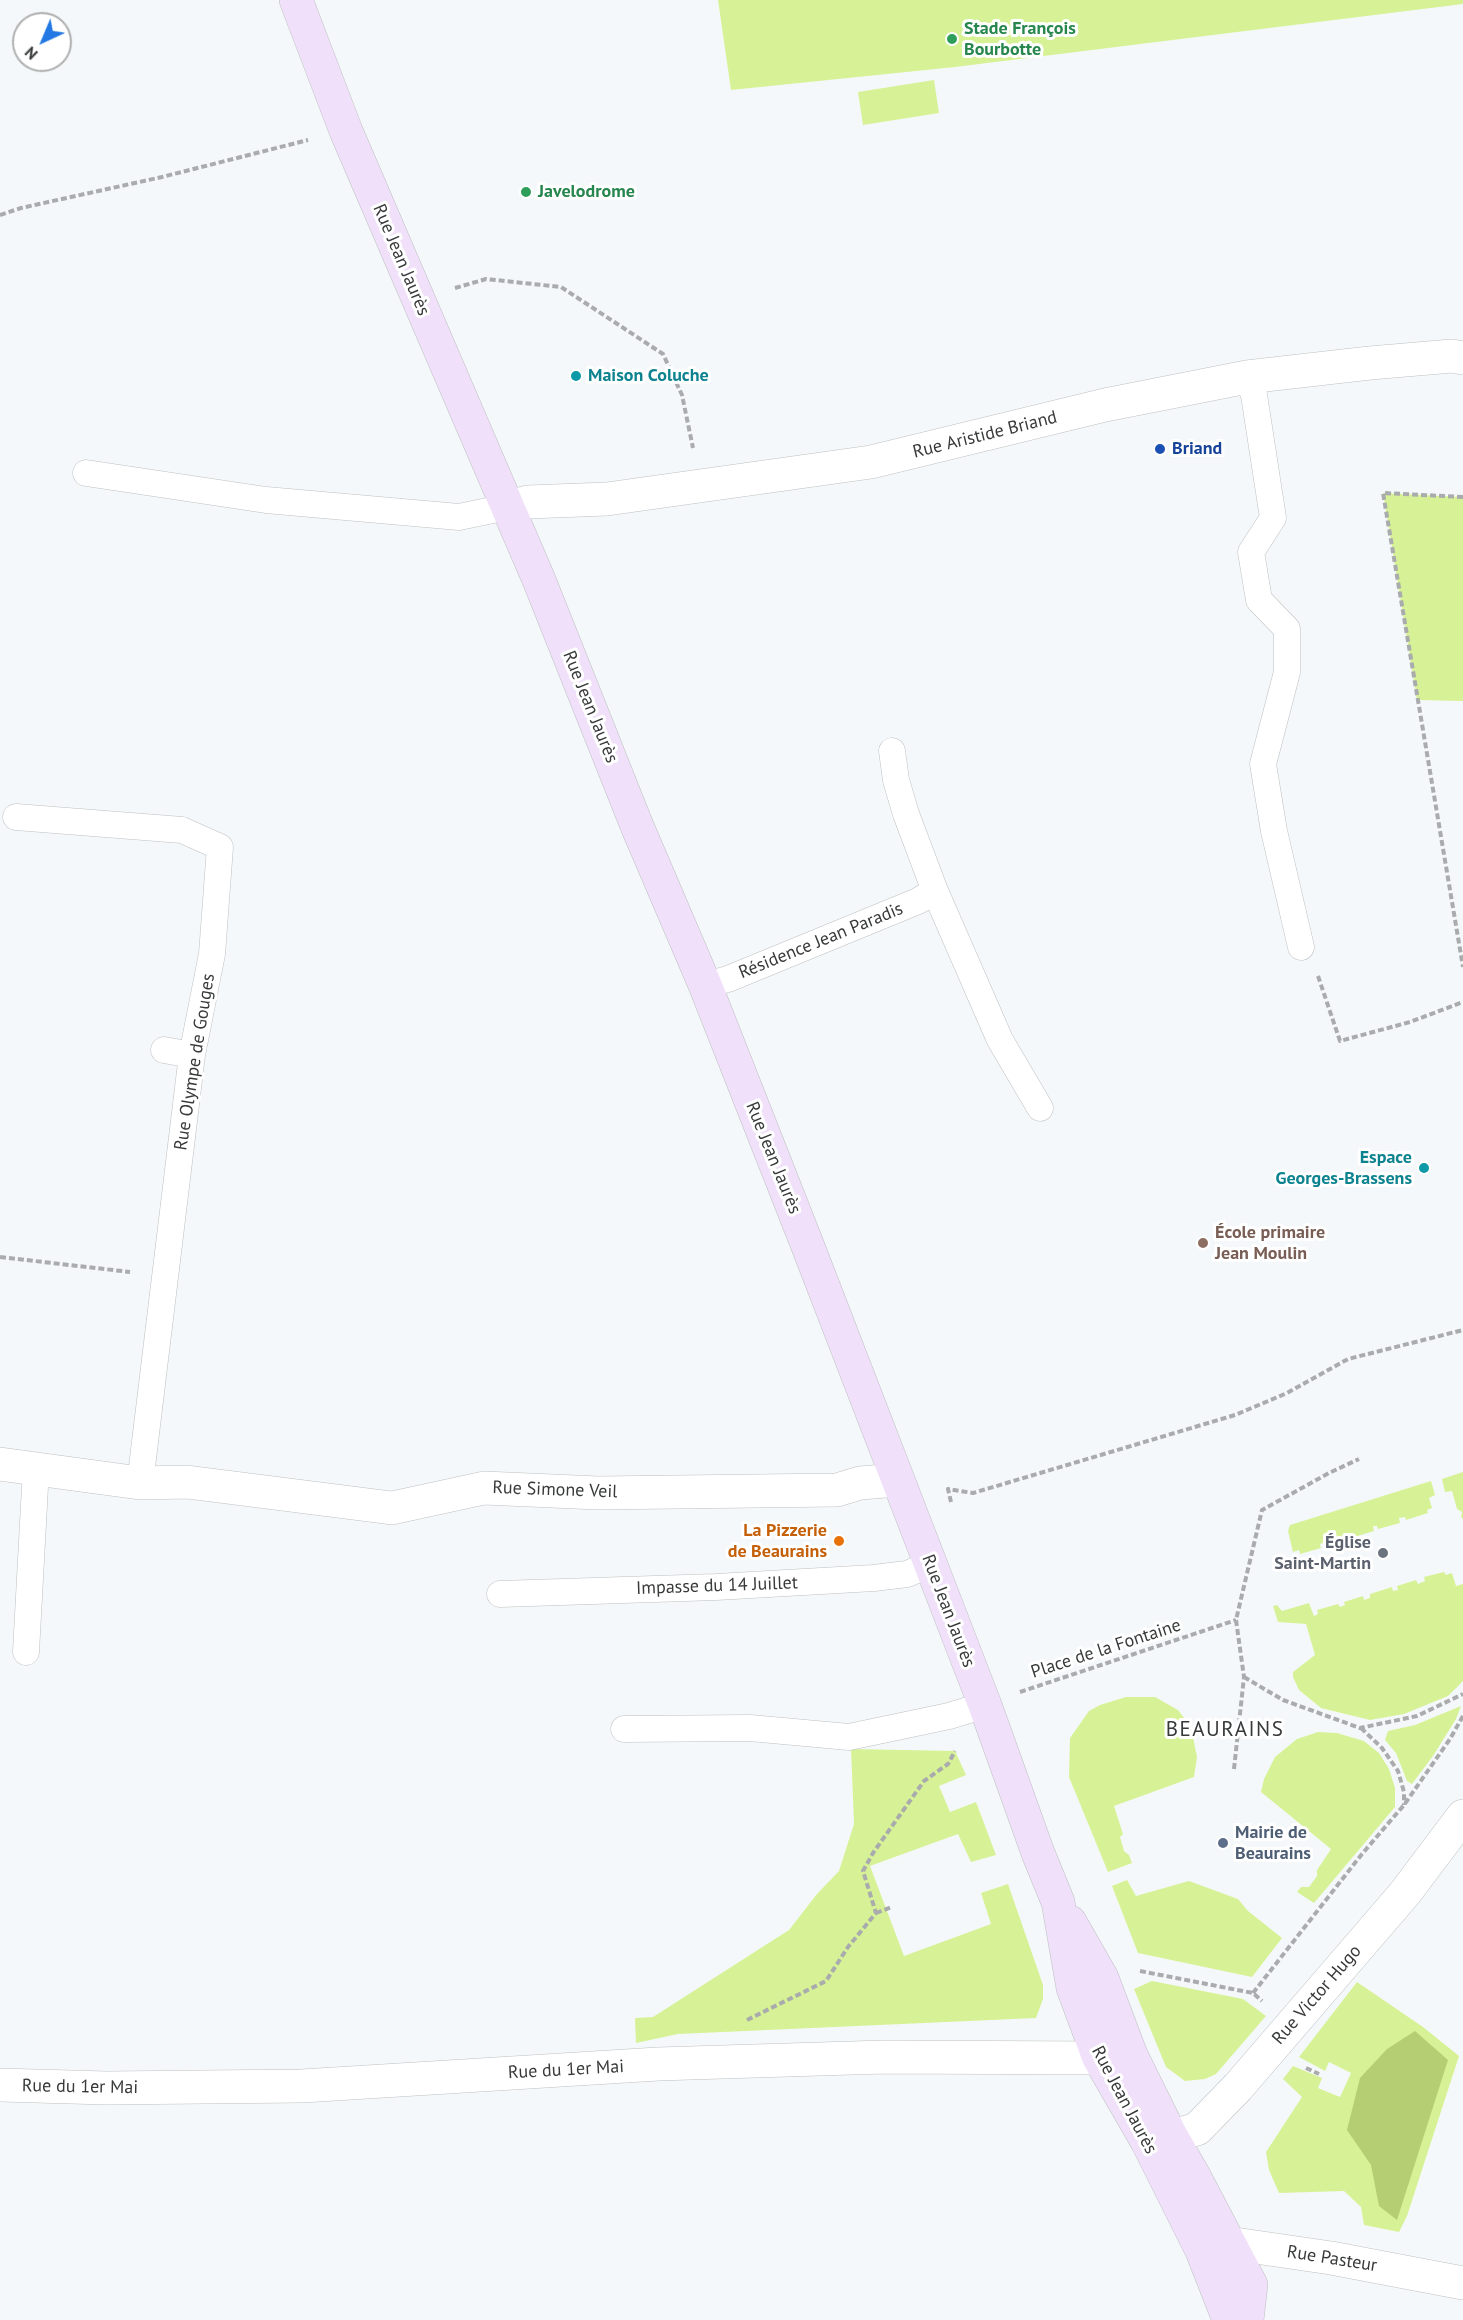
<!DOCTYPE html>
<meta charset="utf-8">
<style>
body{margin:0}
#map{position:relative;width:1463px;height:2320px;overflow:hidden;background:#f5f8fa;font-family:"PT Sans",sans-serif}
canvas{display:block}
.north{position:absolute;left:12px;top:12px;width:60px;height:60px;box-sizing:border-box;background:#fff;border:2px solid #afb0b0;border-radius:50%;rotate:224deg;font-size:16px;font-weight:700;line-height:24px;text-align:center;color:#38393a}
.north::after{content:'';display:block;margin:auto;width:21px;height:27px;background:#2378e3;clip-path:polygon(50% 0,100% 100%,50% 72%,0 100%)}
</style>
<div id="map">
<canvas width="1463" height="2320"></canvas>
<div class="north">N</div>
</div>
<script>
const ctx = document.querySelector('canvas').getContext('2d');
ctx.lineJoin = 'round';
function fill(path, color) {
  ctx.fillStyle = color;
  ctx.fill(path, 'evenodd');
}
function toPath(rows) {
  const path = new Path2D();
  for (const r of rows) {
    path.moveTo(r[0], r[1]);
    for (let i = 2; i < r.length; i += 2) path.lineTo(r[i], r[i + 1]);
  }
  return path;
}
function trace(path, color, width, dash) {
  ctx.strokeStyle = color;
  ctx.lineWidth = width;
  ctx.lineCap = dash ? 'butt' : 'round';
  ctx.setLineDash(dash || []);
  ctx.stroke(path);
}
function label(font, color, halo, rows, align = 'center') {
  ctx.font = font + ' "PT Sans",sans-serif';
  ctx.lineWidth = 6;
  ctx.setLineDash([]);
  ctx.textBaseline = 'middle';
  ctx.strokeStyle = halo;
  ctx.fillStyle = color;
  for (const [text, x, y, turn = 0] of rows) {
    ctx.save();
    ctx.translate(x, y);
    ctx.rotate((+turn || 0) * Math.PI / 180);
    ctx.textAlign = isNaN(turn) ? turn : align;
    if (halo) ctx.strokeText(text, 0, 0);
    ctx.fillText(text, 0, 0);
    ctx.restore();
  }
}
fill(toPath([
 [718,0,1463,0,1463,4,955,67,731,90],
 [934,80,939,113,863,125,858,92],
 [1383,493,1463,497,1463,701,1417,700],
 [1463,1472,1463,1519,1461,1517,1462,1512,1457,1509,1452,1491,1445,1492,1442,1479],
 [1431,1481,1435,1495,1429,1498,1432,1508,1427,1510,1428,1513,1406,1520,1405,1517,1399,1518,1400,1523,1378,1529,1377,1526,1373,1526,1374,1531,1354,1537,1353,1533,1346,1535,1346,1540,1326,1546,1325,1542,1320,1544,1321,1548,1300,1554,1299,1550,1293,1552,1288,1531,1290,1525],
 [1444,1572,1446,1575,1452,1573,1456,1586,1463,1584,1463,1681,1448,1696,1404,1714,1370,1720,1321,1708,1299,1690,1293,1677,1293,1672,1315,1655,1306,1624,1278,1622,1273,1606,1277,1605,1282,1611,1309,1603,1314,1616,1318,1614,1317,1610,1338,1604,1340,1607,1345,1605,1344,1602,1363,1596,1364,1600,1370,1598,1370,1594,1392,1587,1393,1591,1398,1590,1397,1586,1416,1580,1418,1584,1425,1581,1424,1577],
 [1126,1697,1155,1697,1178,1710,1191,1727,1197,1757,1194,1777,1114,1806,1123,1834,1120,1837,1124,1851,1129,1855,1132,1863,1108,1872,1069,1777,1070,1738,1089,1711,1100,1705],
 [1461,1706,1456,1719,1433,1756,1412,1784,1407,1781,1396,1753,1385,1740,1388,1731,1415,1725],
 [1318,1732,1337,1733,1364,1741,1379,1753,1389,1769,1395,1788,1395,1807,1314,1903,1297,1892,1301,1887,1309,1887,1317,1876,1317,1870,1331,1849,1261,1792,1264,1779,1275,1757,1297,1739],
 [851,1749,955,1751,966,1775,939,1786,950,1812,976,1802,996,1855,971,1862,958,1834,870,1866,904,1956,991,1924,981,1893,1008,1884,1043,1985,1043,1999,1036,2018,678,2034,636,2043,635,2018,653,2017,789,1930,817,1894,839,1871,854,1824],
 [1127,1880,1136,1896,1189,1881,1238,1899,1248,1911,1282,1938,1252,1977,1138,1953,1112,1886],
 [1152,1981,1243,1999,1266,2016,1216,2074,1205,2079,1185,2081,1166,2067,1134,1989],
 [1357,1982,1423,2027,1459,2056,1407,2216,1399,2232,1364,2225,1361,2207,1344,2191,1279,2193,1269,2170,1266,2152,1302,2097,1283,2079,1293,2066,1322,2078,1318,2088,1340,2097,1351,2073,1329,2062,1325,2071,1299,2057]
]), '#d7f296');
fill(toPath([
 [1415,2031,1448,2060,1397,2220,1379,2206,1371,2165,1347,2130,1360,2078,1387,2049]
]), '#b5ce73');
const service = toPath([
 [1247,377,1254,395,1273,518,1251,552,1259,600,1287,629,1287,672,1263,764,1274,831,1301,947],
 [86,473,266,500,459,517,507,507],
 [892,751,896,780,906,814,935,891,1000,1040,1040,1108],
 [16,817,182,830,220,847,212,954,192,1055,140,1483],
 [705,985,728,979,918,901,935,891],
 [164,1050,192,1055],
 [500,1594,716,1587,874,1578,907,1574,931,1564],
 [26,1652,36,1468],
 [624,1729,750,1728,849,1737,949,1716,985,1705]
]);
const minor = toPath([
 [507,507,528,502,607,499,871,462,1105,405,1247,377,1370,363,1452,356,1463,358],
 [0,1464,140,1483,187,1482,392,1508,484,1488,598,1493,837,1490,860,1483,898,1480],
 [0,2085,106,2088,302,2086,658,2064,884,2057,1099,2058,1125,2055],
 [1148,2143,1197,2129,1238,2087,1405,1893,1463,1816],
 [1205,2250,1228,2243,1331,2258,1463,2283]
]);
const secondary = toPath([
 [296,0,346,131,539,580,637,826,705,985,807,1244,985,1705,1038,1853,1058,1902,1073,1988,1099,2058,1148,2143,1202,2251,1229,2320],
 [1070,1922,1102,1978,1131,2055,1171,2136,1194,2176,1251,2285,1247,2320]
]);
trace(service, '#bdc0c2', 27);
trace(minor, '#bdc0c2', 34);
trace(secondary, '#bdc0c2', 34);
trace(toPath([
 [0,215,21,208,162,177,308,140],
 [455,288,486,279,561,287,663,354,682,395,693,448],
 [1463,497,1383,493,1463,967],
 [1318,976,1340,1041,1410,1022,1463,1002],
 [0,1257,130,1272],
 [951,1502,948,1489,973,1493,1235,1415,1287,1393,1348,1359,1463,1330],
 [1244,1677,1283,1700,1360,1728,1417,1716,1463,1694],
 [1020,1692,1236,1620],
 [1361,1728,1382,1748,1398,1771,1404,1792,1404,1805],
 [1234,1769,1244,1677,1236,1620,1262,1510,1329,1473,1359,1459],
 [876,1913,892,1907],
 [1140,1971,1253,1993,1262,2001],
 [1253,1993,1362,1854,1404,1805,1450,1739,1463,1716],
 [747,2020,826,1981,848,1947,876,1913,863,1871,873,1853,924,1781,948,1764,955,1751],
 [1306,2068,1319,2074]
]), '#a9abac', 4, [6, 3]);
trace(service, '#fff', 26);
trace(minor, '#fff', 33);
trace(secondary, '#f0e0f9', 33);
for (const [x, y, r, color] of [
 [952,39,6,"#2e9e5b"],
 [526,192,6,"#2e9e5b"],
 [576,376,6,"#0f9aa8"],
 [1160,449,6,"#1a4fb4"],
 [1424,1168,6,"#0f9aa8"],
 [1203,1243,6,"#8d6e63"],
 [839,1541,6,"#e8710a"],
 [1383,1553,6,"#6b7280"],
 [1223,1843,6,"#5c6f8a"]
]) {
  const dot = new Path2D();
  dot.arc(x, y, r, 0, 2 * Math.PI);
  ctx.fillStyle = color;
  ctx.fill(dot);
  trace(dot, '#fff', 2);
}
label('bold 18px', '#27864d', '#fff', [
 ["Stade François",964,29],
 ["Bourbotte",964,50],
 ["Javelodrome",538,192]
], 'left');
label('18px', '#38393a', '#fff', [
 ["Rue Jean Jaurès",401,260,67],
 ["Rue Aristide Briand",985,435,-14],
 ["Rue Jean Jaurès",590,707,68],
 ["Résidence Jean Paradis",821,941,-22],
 ["Rue Olympe de Gouges",195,1062,-81],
 ["Rue Jean Jaurès",773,1158,68],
 ["Rue Simone Veil",555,1490,2],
 ["Impasse du 14 Juillet",717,1586,-2],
 ["Rue Jean Jaurès",948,1611,69],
 ["Place de la Fontaine",1106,1649,-18],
 ["Rue Victor Hugo",1317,1995,-49],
 ["Rue du 1er Mai",566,2070,-3],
 ["Rue du 1er Mai",80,2087,1],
 ["Rue Jean Jaurès",1124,2100,62],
 ["Rue Pasteur",1332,2259,9]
]);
label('bold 18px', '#0d838f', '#fff', [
 ["Maison Coluche",588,376],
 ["Espace",1412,1158,"right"],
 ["Georges-Brassens",1412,1179,"right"]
], 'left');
label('bold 18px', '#164399', '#fff', [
 ["Briand",1172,449]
], 'left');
label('bold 18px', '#785e54', '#fff', [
 ["École primaire",1215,1233],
 ["Jean Moulin",1215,1254]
], 'left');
label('bold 18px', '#c56008', '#fff', [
 ["La Pizzerie",827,1531],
 ["de Beaurains",827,1552]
], 'right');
label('bold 18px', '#5b616d', '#fff', [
 ["Église",1371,1543],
 ["Saint-Martin",1371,1564]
], 'right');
label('bold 18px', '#4e5e75', '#fff', [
 ["Mairie de",1235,1833],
 ["Beaurains",1235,1854]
], 'left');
ctx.letterSpacing = '1.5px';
label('21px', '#38393a', '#fff', [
 ["BEAURAINS",1225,1730]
]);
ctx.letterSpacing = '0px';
</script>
